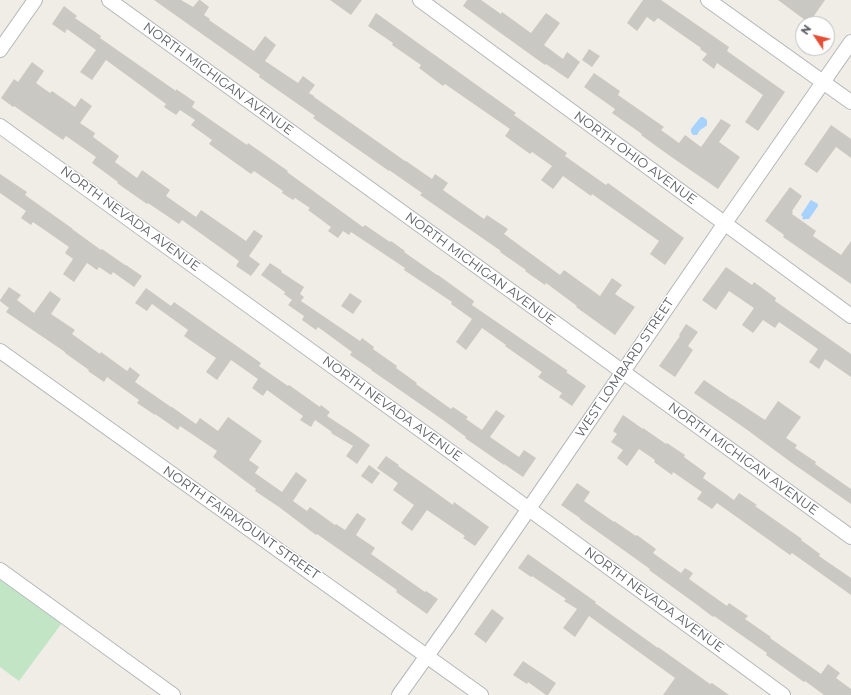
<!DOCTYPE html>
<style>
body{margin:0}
#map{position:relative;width:851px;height:695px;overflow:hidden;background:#efede5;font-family:Montserrat,sans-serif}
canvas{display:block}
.north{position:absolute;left:795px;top:16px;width:40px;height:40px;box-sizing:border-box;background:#fff;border:1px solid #bebfc1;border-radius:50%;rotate:305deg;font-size:11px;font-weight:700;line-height:16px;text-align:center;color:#5d6065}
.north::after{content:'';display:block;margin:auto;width:14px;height:18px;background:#e54e35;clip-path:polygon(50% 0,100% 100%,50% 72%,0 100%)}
</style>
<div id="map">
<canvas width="851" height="695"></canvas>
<div class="north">N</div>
</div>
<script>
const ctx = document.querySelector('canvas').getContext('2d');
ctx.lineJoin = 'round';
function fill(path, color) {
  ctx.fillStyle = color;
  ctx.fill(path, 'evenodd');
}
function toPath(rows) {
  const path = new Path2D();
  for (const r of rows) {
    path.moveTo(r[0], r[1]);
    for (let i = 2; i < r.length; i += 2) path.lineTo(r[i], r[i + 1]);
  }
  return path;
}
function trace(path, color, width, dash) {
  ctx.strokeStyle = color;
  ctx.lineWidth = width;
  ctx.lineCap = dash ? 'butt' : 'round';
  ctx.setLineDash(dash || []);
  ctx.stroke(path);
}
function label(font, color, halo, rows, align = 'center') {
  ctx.font = font + ' Montserrat,sans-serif';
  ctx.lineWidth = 3;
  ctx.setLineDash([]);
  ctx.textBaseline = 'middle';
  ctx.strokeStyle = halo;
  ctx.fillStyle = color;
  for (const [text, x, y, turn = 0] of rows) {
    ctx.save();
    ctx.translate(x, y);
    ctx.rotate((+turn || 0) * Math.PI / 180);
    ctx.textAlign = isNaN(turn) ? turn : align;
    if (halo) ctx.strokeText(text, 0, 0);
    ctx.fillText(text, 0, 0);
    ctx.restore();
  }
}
fill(toPath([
 [0,577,62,623,19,681,0,667]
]), '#c2e6c5');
fill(toPath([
 [701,117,703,117,707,120,707,125,705,127,700,130,697,135,693,135,691,132,691,129,699,119],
 [811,200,818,204,818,206,809,219,805,219,804,220,802,218,803,217,801,215,810,201]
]), '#a7d2fd');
fill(toPath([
 [154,0,181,0,193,7,199,0,200,0,209,7,204,15,210,19,209,20,254,51,265,36,276,45,265,61,298,83,303,76,315,85,309,93,314,96,314,97,405,161,406,161,432,179,435,174,448,183,443,190,484,219,487,215,508,229,504,234,560,275,564,270,600,296,612,278,622,285,615,294,635,307,615,335,576,307,577,306,546,283,545,285,525,271,526,270,500,252,501,251,420,195,422,193,389,170,389,171,313,118,315,116,259,77,260,75],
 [330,0,362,0,351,15],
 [467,0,481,0,501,14,502,12,531,33,546,13,560,23,544,45,563,59,567,52,580,62,568,79,546,64,545,65,463,6],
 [643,0,661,0,729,47,727,51,785,92,758,131,745,122,763,95,717,63,714,69,702,60,707,54,700,49,701,48,658,18,654,22,647,17,637,31,627,23],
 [778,0,825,0,809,23],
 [64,6,77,16,75,18,101,36,100,38,176,91,176,89,195,102,192,107,247,145,248,143,288,171,287,172,363,227,365,225,390,242,391,241,405,251,404,252,437,275,438,275,474,301,472,305,568,371,566,372,586,386,572,406,559,397,562,393,538,377,542,372,505,346,506,345,482,328,466,350,456,342,472,319,451,304,452,302,404,270,405,268,351,232,349,235,343,231,338,238,328,231,331,227,308,210,310,208,295,198,293,200,282,193,283,191,254,171,251,174,209,144,212,140,191,125,195,120,180,110,176,115,164,107,166,104,106,60,92,80,80,72,96,50,67,29,65,33,52,24],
 [376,13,516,113,514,115,567,153,565,156,606,185,608,183,684,238,665,265,650,254,659,241,592,194,591,196,563,176,553,189,541,180,552,166,532,152,530,154,505,136,510,129,445,84,443,86,419,68,421,65,392,45,393,43,368,26],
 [589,49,600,56,592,67,582,60],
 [32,62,44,71,36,83,50,93,52,91,75,107,81,98,92,106,80,123,95,133,93,137,119,156,115,162,137,178,142,170,170,190,166,196,196,217,201,210,246,241,254,230,263,236,249,256,260,264,251,276,236,266,239,261,182,220,179,224,148,203,147,204,117,183,118,182,92,163,96,157,66,136,63,140,14,106,13,107,1,98,14,79,18,82],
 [594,73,620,91,618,95,664,127,661,130,679,143,685,135,701,147,721,119,731,125,719,142,740,157,718,189,670,156,641,135,642,134,612,113,615,109,584,87],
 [831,125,851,139,851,158,836,147,817,173,804,164],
 [0,174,27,192,25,195,73,229,72,229,101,250,102,249,125,265,126,265,142,276,134,287,113,272,111,275,99,267,97,270,87,263,74,282,63,274,73,259,65,253,69,247,33,222,31,225,21,218,26,211,0,193],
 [790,187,802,196,792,211,793,212,792,214,816,231,813,236,841,255,851,241,851,284,783,237,784,235,765,221],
 [270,263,282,271,281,272,304,287,300,294,304,297,301,301,360,341,362,338,374,347,373,349,397,366,396,368,417,383,416,384,451,409,453,407,468,417,466,419,482,430,496,410,505,416,490,437,519,457,524,450,536,458,523,477,504,464,504,465,465,438,466,437,443,420,371,370,372,370,350,355,352,352,318,327,316,330,302,320,304,316,288,305,292,300,284,294,285,292,261,275],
 [726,267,752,285,754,282,776,298,775,301,851,354,851,377,825,359,819,369,809,362,818,349,779,322,775,328,763,320,753,333,742,325,754,308,729,291,716,310,702,300],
 [9,287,21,295,17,300,34,313,50,291,61,299,51,314,75,330,72,334,100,354,101,352,127,371,130,367,140,375,135,382,171,407,172,407,196,424,200,418,218,431,228,417,262,441,249,460,259,467,255,473,282,492,296,472,307,480,293,501,307,511,310,507,335,525,336,524,345,530,357,513,366,519,356,535,375,548,371,554,425,592,426,591,438,599,427,614,396,592,397,590,317,534,316,535,279,507,255,491,256,489,213,457,217,451,180,426,178,430,155,414,155,415,137,403,139,400,107,377,104,382,88,371,89,370,65,353,65,352,6,312,9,308,0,301,0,300],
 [146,288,171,306,174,302,261,363,259,366,288,386,289,385,320,407,321,405,330,412,327,416,350,431,370,445,357,464,346,456,353,446,331,433,332,432,315,420,311,427,300,420,303,416,267,390,263,396,252,388,258,379,231,360,217,380,206,372,216,358,184,336,188,330,152,304,147,311,135,303],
 [350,293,362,301,353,314,341,306],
 [686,324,698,332,688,346,693,350,675,377,659,366,680,336,679,335],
 [704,380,732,399,733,399,765,420,778,401,801,417,786,438,797,445,795,448,816,462,815,464,851,489,851,504,792,463,746,429,694,393],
 [623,415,643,429,643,428,666,444,667,443,685,455,684,457,706,473,703,478,734,500,739,493,757,505,755,506,802,539,801,540,820,554,819,556,851,578,851,595,792,553,790,555,717,503,712,509,697,499,702,492,673,472,672,475,654,462,655,460,639,449,627,466,617,458,623,450,611,442,617,434,613,431],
 [386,456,399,465,398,466,431,489,453,505,454,502,489,527,475,546,463,538,465,536,427,510,412,531,401,523,414,505,393,490,398,483,377,468],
 [369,465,380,473,372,484,361,476],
 [577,483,590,492,584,501,614,522,614,521,636,536,637,535,656,549,653,553,681,573,685,568,693,573,689,579,727,606,729,603,748,616,745,619,771,637,770,638,821,674,828,664,840,673,836,678,851,689,851,695,824,695,805,681,804,682,766,655,767,653,714,616,713,617,696,604,649,570,650,569,580,519,580,518,561,505],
 [528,554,596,602,595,603,658,648,658,647,710,684,712,683,729,695,663,695,675,678,589,616,575,637,563,628,577,609,564,601,566,599,532,576,531,577,518,568],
 [492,609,504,618,486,643,474,634],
 [523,661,556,683,548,695,546,695,528,682,527,684,513,675]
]), '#cac8c2');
const minor = toPath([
 [109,0,851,537],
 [420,0,851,316],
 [708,0,851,102],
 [0,50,35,0],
 [0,126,451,452,783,695],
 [0,351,481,695],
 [0,570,173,695],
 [399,695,449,625,725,223,851,42]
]);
trace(minor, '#b5b7bb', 16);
trace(minor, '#fff', 14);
label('13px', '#5d6065', '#fff', [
 ["NORTH MICHIGAN AVENUE",218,79,36],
 ["NORTH OHIO AVENUE",635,158,36],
 ["NORTH NEVADA AVENUE",130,219,36],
 ["NORTH MICHIGAN AVENUE",480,269,36],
 ["WEST LOMBARD STREET",625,368,-56],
 ["NORTH NEVADA AVENUE",392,409,36],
 ["NORTH MICHIGAN AVENUE",743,459,36],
 ["NORTH FAIRMOUNT STREET",241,523,35],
 ["NORTH NEVADA AVENUE",654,600,36]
]);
</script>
